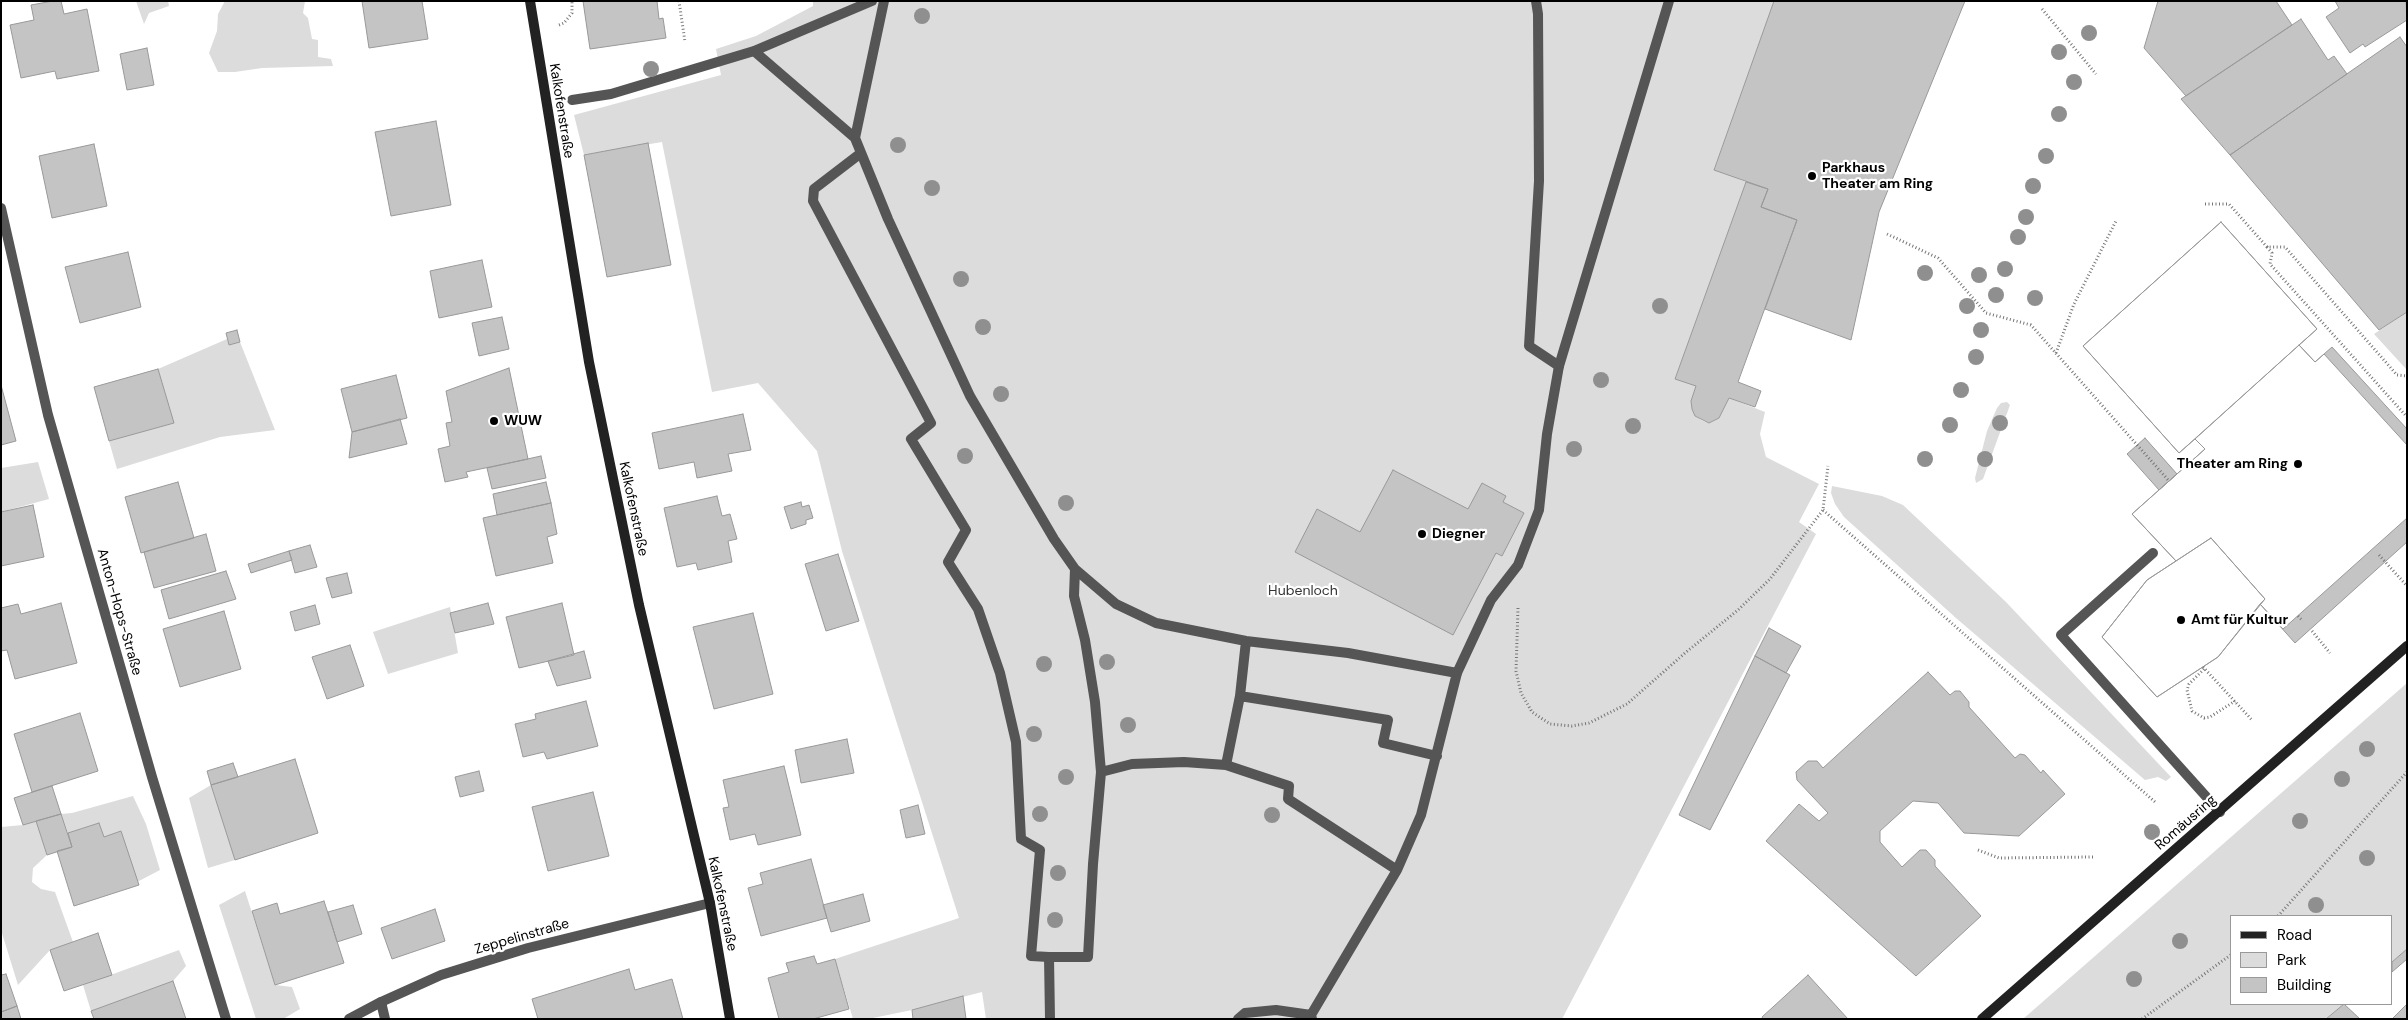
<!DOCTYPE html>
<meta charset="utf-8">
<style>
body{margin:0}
#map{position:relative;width:2408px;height:1020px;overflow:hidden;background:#fff;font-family:"DM Sans",sans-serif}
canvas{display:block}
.frame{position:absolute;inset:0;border:2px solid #000;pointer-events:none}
.legend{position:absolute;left:2230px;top:915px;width:162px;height:90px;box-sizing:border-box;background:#fff;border:1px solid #999;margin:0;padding:6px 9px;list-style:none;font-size:15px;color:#000}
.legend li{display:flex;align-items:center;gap:10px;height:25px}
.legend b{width:25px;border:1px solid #999}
</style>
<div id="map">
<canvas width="2408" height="1020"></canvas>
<div class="frame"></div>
<ul class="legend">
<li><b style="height:6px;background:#222"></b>Road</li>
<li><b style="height:14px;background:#dcdcdc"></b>Park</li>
<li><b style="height:14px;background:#c4c4c4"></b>Building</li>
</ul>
</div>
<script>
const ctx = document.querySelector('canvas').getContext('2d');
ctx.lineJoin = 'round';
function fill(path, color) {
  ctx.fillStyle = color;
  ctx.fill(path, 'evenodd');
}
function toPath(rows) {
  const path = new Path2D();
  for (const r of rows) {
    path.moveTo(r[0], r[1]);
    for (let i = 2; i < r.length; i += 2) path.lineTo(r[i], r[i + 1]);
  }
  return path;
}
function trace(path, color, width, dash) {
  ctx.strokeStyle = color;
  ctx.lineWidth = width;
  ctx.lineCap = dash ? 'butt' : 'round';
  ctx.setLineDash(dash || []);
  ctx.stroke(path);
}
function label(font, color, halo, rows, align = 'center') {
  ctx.font = font + ' "DM Sans",sans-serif';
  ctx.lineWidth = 4.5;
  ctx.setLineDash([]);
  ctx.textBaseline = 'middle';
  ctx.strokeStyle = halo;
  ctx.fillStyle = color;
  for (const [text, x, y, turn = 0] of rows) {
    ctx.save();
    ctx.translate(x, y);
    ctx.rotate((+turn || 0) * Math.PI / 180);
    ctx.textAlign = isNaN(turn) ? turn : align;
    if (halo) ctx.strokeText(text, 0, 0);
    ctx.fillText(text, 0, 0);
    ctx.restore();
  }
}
fill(toPath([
 [136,1,168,1,169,6,149,13,144,24],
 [225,1,305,1,303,13,308,18,312,39,318,40,318,57,331,59,333,66,262,68,235,72,218,72,209,53,217,31,218,14],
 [813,1,1774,1,1714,169,1746,182,1675,379,1696,386,1691,401,1692,409,1695,416,1703,421,1709,423,1719,418,1729,398,1765,412,1760,434,1766,457,1819,484,1799,522,1816,534,1562,1019,986,1019,982,992,912,1010,868,1019,853,1019,835,959,959,918,842,551,817,451,758,383,712,392,662,142,584,155,574,115,721,75,716,49,756,36,813,6],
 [2407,312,2407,370,2374,334],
 [227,339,229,345,240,342,275,430,220,437,117,469,109,441,173,423,158,369],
 [2007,402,2010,405,1983,479,1976,483,1975,478,1987,431,1997,408,2001,403],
 [38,462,49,499,1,512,1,468],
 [1832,486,1882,496,1903,505,2006,602,2171,777,2166,781,2158,777,2145,780,1956,618,1844,517,1835,504,1831,493],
 [450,607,458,653,388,674,373,632],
 [2407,683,2407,949,2392,962,2392,916,2232,916,2232,1004,2344,1004,2326,1019,2023,1019],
 [211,785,235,860,208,868,189,798],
 [133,796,146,824,160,870,137,882,121,831,104,837,99,823,68,833,61,814,72,813],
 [36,821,47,855,33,868,32,882,41,889,55,892,73,942,50,950,18,985,1,930,1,827,23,825],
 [245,891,275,985,292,987,300,1009,283,1019,256,1019,219,905],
 [179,950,186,966,173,981,91,1011,83,985]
]), '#dcdcdc');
const building = toPath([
 [53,1,61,1,64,14,87,9,99,71,57,79,55,71,21,78,10,25,34,20,31,5,53,1],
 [362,1,422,1,428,39,369,48,362,1],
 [583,1,657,1,659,19,663,18,666,38,590,49,583,1],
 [1774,1,1965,1,1879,212,1851,340,1765,309,1797,220,1761,207,1768,189,1714,170,1774,1],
 [2158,1,2276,1,2292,25,2186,96,2144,48,2158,1],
 [2335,1,2406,1,2407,20,2365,47,2363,44,2350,53,2326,17,2339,8,2335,1],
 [2301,19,2328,60,2334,56,2347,74,2230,155,2181,99,2301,19],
 [2400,37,2407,47,2407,312,2379,330,2230,155,2400,37],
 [147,48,154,85,127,90,120,54,147,48],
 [436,121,451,205,391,216,375,132,436,121],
 [648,143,671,265,607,277,584,155,648,143],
 [94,144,107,206,52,218,39,156,94,144],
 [1746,182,1768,189,1761,207,1797,220,1738,382,1761,391,1755,407,1729,398,1719,418,1709,423,1695,416,1692,409,1691,401,1696,386,1675,379,1746,182],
 [2221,222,2317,329,2299,345,2315,362,2332,347,2407,429,2407,542,2295,643,2260,604,2218,657,2157,697,2102,637,2147,580,2176,561,2132,514,2205,449,2195,439,2179,453,2083,346,2221,222],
 [2221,222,2317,329,2179,453,2083,346,2221,222],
 [128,252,141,307,80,323,65,267,128,252],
 [482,260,492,307,439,318,430,271,482,260],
 [502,317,509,349,479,356,472,323,502,317],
 [237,330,240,342,229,345,226,333,237,330],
 [2299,345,2315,362,2324,354,2407,445,2407,518,2283,629,2260,604,2265,599,2211,538,2176,561,2132,514,2205,449,2195,439,2299,345],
 [509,368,528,459,466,472,468,477,445,482,438,449,450,446,446,423,452,422,446,391,509,368],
 [158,369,174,423,109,441,94,387,158,369],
 [396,375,407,418,352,432,341,389,396,375],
 [1,385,16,441,1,445,1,385],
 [743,414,751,450,728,454,732,471,697,478,694,462,659,469,652,433,743,414],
 [400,419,407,444,349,458,352,432,400,419],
 [2145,438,2177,474,2159,490,2127,454,2145,438],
 [541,456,546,478,492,489,487,468,541,456],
 [1393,470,1468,509,1482,483,1506,496,1503,502,1524,513,1502,556,1496,553,1453,635,1295,552,1317,509,1360,532,1393,470],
 [178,482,194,538,141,553,125,497,178,482],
 [546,482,551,503,497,515,493,494,546,482],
 [717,496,722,516,730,514,737,539,728,541,732,562,698,570,696,563,677,567,664,508,717,496],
 [801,502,802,507,809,505,813,518,806,520,806,524,791,529,784,507,801,502],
 [551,503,557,534,547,537,553,563,496,576,483,518,551,503],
 [33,505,44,557,1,566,1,512,33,505],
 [206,534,216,571,154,588,144,552,206,534],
 [2211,538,2265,599,2218,657,2157,697,2102,637,2147,580,2211,538],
 [310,545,317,567,295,573,289,551,310,545],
 [289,551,292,560,251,573,248,564,289,551],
 [838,554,859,621,826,631,805,564,838,554],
 [226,571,236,599,169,619,161,590,226,571],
 [347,573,352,593,332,598,326,578,347,573],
 [61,603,77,663,15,679,7,650,1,651,1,608,18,604,21,614,61,603],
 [488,603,494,624,455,633,450,613,488,603],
 [562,603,574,655,519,668,506,617,562,603],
 [315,605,320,624,295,631,290,612,315,605],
 [224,611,241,669,180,687,163,629,224,611],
 [753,613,773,694,714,709,693,627,753,613],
 [1769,628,1801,646,1786,673,1755,656,1769,628],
 [350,645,364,686,327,699,312,657,350,645],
 [584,651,591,678,557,686,548,661,584,651],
 [1755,656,1790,675,1710,830,1679,815,1755,656],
 [1928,672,1950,695,1955,691,1960,691,1969,702,1969,707,2015,758,2020,754,2025,755,2041,773,2043,770,2065,794,2019,836,1964,833,1938,803,1913,801,1880,831,1880,842,1902,867,1920,850,1926,850,1935,860,1935,866,1981,916,1916,976,1766,841,1799,804,1819,821,1828,813,1797,780,1796,772,1808,761,1817,761,1823,768,1928,672],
 [586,701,598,746,547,759,544,752,523,757,515,724,536,719,535,714,586,701],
 [80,713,98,771,32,792,14,734,80,713],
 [847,739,854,773,801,783,795,750,847,739],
 [295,759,318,833,235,860,211,785,295,759],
 [233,763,238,777,211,785,207,771,233,763],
 [784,766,801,835,758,845,755,834,730,840,723,808,729,807,723,780,784,766],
 [479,771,484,791,460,797,455,777,479,771],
 [52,786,61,814,23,825,14,798,52,786],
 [593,792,609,856,548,871,532,807,593,792],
 [918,805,925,834,906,838,900,810,918,805],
 [61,814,72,847,47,855,36,821,61,814],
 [99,823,104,837,121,831,139,885,74,906,57,851,72,847,68,833,99,823],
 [811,859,827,918,761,936,748,888,763,884,760,873,811,859],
 [863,894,870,921,831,932,823,905,863,894],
 [324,901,344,963,275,985,252,911,277,903,280,914,324,901],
 [353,905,362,934,337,942,328,912,353,905],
 [435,909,445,941,392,959,381,928,435,909],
 [98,933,112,975,64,991,50,950,98,933],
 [2407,949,2407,959,2392,972,2392,962,2407,949],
 [814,956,817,964,835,959,849,1009,813,1019,779,1019,768,978,789,972,786,963,814,956],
 [629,969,635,990,672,979,683,1019,538,1019,532,999,629,969],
 [6,974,17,1006,1,1012,1,975,6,974],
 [1808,975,1848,1019,1763,1019,1762,1017,1808,975],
 [173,981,186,1019,94,1019,91,1011,173,981],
 [963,996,966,1019,913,1019,912,1010,963,996],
 [2344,1004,2360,1019,2326,1019,2344,1004],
 [2407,1004,2407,1019,2392,1019,2407,1004],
 [17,1006,21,1019,1,1019,1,1012,17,1006]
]);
fill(building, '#c4c4c4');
trace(building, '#999', 1);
trace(toPath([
 [679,1,685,42],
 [2042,9,2096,74],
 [559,25,564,23,572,13,572,1],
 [2205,204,2229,204,2267,247,2285,247,2397,375,2407,376],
 [1887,234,1938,258,1986,313,2031,325,2169,481],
 [2267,247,2272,253,2270,264,2407,417],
 [2056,353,2074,304,2116,221],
 [1823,510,2155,802],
 [2379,555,2407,586],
 [1518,608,1516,671,1521,693,1532,712,1550,724,1572,726,1589,723,1627,704,1685,653,1738,610,1770,579,1823,510,1828,466],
 [2298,616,2303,621],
 [2312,631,2330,653],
 [2203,667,2252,720],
 [2204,669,2189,684,2187,690,2192,711,2204,718,2210,717,2235,701],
 [1978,850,1999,858,2093,857],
 [2278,916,2407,772],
 [2142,1019,2232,954]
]), '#777', 3, [1, 2.5]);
trace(toPath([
 [2153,553,2061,635,2220,812],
 [1457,673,1491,600,1518,565,1539,510,1547,434,1559,366,1669,1],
 [381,1002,385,1019]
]), '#555', 10);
trace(toPath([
 [884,1,855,138,888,219,970,396,1054,539,1075,569,1116,604,1156,623,1246,641,1348,653,1457,673,1421,815,1397,870,1311,1015,1312,1019],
 [1536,1,1538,14,1539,181,1529,346,1559,366],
 [754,51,855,138],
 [572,100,611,94,754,51,872,1],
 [861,153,814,189,813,201,931,423,911,439,966,530,948,562,978,609,1000,673,1016,742,1021,839,1040,850,1031,956,1049,957,1050,1019],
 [1,208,48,415,152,777,226,1019],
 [1240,696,1388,720,1383,743,1437,756],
 [1226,765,1240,696,1246,641],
 [1101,772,1132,764,1184,762,1226,765,1289,786,1288,799,1397,870],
 [1049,957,1088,957,1093,864,1101,772,1095,702,1085,640,1074,596,1075,569],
 [349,1019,381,1002,441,975,528,948,710,903],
 [1238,1019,1245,1013,1276,1010,1311,1015]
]), '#555', 10);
trace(toPath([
 [530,1,589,362,639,605,710,903,730,1019],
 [1982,1019,2407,646]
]), '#222', 10);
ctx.fillStyle = '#8f8f8f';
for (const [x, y] of [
 [922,16],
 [2089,33],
 [2059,52],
 [651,69],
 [2074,82],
 [2059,114],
 [898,145],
 [2046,156],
 [2033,186],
 [932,188],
 [2026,217],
 [2018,237],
 [2005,269],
 [1925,273],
 [1979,275],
 [961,279],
 [1996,295],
 [2035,298],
 [1660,306],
 [1967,306],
 [983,327],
 [1981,330],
 [1976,357],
 [1601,380],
 [1961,390],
 [1001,394],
 [2000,423],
 [1950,425],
 [1633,426],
 [1574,449],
 [965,456],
 [1925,459],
 [1985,459],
 [1066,503],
 [1107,662],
 [1044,664],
 [1128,725],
 [1034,734],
 [2367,749],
 [1066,777],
 [2342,779],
 [1040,814],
 [1272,815],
 [2300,821],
 [2152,832],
 [2367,858],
 [1058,873],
 [2316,905],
 [1055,920],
 [2180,941],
 [2134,979]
]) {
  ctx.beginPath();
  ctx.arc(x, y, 8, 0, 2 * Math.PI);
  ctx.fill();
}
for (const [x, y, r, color] of [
 [1812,176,5,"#000"],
 [494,421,5,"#000"],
 [2298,464,5,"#000"],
 [1422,534,5,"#000"],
 [2181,620,5,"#000"]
]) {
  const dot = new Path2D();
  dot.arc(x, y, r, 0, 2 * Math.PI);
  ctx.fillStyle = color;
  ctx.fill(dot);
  trace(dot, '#fff', 2);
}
label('14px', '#000', '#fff', [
 ["Kalkofenstraße",561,111,81],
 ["Kalkofenstraße",633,509,78],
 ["Anton-Hops-Straße",119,612,74],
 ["Romäusring",2186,823,-41],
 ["Kalkofenstraße",722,904,78],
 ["Zeppelinstraße",522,937,-16]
]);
label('bold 14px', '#000', '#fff', [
 ["Parkhaus",1822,168],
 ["Theater am Ring",1822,184],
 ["WUW",504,421],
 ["Theater am Ring",2288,464,"right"],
 ["Diegner",1432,534],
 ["Amt für Kultur",2191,620]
], 'left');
label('14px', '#333', '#fff', [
 ["Hubenloch",1303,591]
]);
</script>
